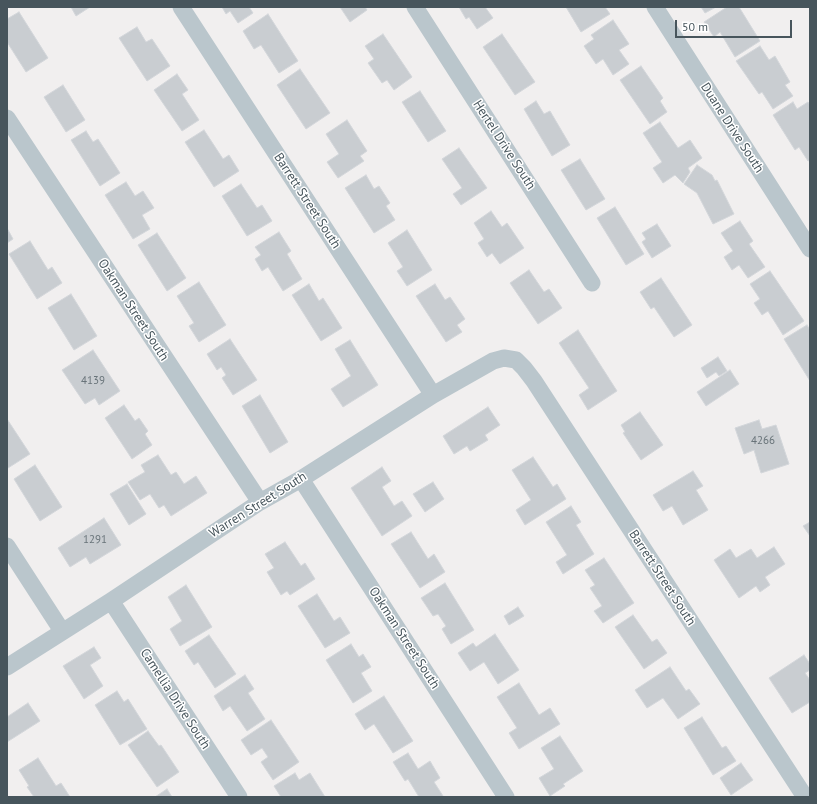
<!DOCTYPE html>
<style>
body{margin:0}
#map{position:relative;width:817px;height:804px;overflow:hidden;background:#f1efef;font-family:"PT Sans",sans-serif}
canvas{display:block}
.frame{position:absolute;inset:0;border:8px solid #47555c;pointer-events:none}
.scale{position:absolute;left:675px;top:20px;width:117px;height:18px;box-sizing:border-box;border:2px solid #47555c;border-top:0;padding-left:5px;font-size:12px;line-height:14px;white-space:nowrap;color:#47555c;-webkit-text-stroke:3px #fff;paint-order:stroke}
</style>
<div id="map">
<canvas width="817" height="804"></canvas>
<div class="frame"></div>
<div class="scale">50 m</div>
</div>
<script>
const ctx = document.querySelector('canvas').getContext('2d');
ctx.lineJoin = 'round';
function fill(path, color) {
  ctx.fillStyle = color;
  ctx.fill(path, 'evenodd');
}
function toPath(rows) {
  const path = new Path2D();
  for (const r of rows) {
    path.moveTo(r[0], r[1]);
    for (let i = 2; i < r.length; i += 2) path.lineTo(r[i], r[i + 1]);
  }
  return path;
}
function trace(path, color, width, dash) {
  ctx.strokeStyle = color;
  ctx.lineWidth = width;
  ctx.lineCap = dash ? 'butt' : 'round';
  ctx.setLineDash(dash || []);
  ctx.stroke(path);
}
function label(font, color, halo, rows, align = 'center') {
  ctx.font = font + ' "PT Sans",sans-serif';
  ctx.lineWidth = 3;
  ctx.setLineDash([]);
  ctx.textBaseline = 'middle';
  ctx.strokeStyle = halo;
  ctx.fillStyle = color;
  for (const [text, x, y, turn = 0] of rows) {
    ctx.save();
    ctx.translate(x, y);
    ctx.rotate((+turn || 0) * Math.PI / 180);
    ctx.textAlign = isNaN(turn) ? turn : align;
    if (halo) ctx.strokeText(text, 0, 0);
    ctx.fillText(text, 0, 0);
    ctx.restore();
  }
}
const building = toPath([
 [71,7,90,7,76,16,71,7],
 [222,7,249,7,253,13,238,23,230,11,226,14,222,7],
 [340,7,365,7,367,10,350,22,340,7],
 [459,7,485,7,493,18,477,29,469,17,466,19,459,7],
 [566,7,605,7,610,14,581,32,566,7],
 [701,7,716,7,705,13,701,7],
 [727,7,739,7,760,41,735,57,720,32,714,37,704,22,727,7],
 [19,12,48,58,26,72,7,42,7,19,19,12],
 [268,14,298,61,279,73,261,45,254,49,243,31,268,14],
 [613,20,629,44,619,50,629,64,613,75,603,59,596,64,584,46,594,39,591,35,613,20],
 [137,27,146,42,152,39,170,66,147,81,119,38,137,27],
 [383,34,412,77,394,90,387,80,382,83,368,63,374,59,365,46,383,34],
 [502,34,535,82,515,95,483,47,502,34],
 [760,46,769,60,775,56,790,82,785,85,793,96,773,109,762,92,759,94,736,61,760,46],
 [641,66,663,98,660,101,667,112,650,124,620,80,641,66],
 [300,69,330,113,306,129,277,85,300,69],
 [177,74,188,90,182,94,199,120,182,131,154,90,177,74],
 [63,85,85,120,66,132,44,97,63,85],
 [420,91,446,131,428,142,402,102,420,91],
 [536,101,544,114,550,111,570,145,552,156,524,109,536,101],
 [793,102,797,109,808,102,810,105,810,160,808,161,799,147,795,150,773,115,793,102],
 [347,120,367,151,360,156,364,161,338,178,327,162,339,154,326,134,347,120],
 [660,122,678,148,690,140,702,158,688,168,690,172,683,183,675,175,663,183,653,168,662,162,643,133,660,122],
 [204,130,223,159,229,155,239,171,214,187,185,142,204,130],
 [86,131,93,142,98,139,120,173,100,186,71,140,86,131],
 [459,148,487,188,461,205,453,194,462,188,442,159,459,148],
 [580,159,605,199,586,210,561,170,580,159],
 [697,165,712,175,715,181,717,180,734,214,713,224,697,193,684,184,697,165],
 [366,175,374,189,379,186,390,203,386,206,395,220,374,233,345,188,366,175],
 [126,182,135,196,143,191,154,208,142,215,150,229,133,239,105,195,126,182],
 [241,184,257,208,262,205,272,221,247,236,222,196,241,184],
 [615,207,644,254,626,265,597,218,615,207],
 [491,211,502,227,507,223,524,248,500,264,492,253,487,257,478,243,484,239,474,223,491,211],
 [740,221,753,241,749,244,765,267,748,278,739,265,732,270,724,257,733,251,721,233,740,221],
 [657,224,671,246,652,258,642,242,646,239,642,233,657,224],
 [7,228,13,239,7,243,7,228],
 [407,230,432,270,407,286,397,271,403,267,388,243,407,230],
 [279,232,291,251,287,254,302,279,283,291,268,267,262,271,255,259,261,255,255,247,279,232],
 [157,233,186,278,167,291,138,245,157,233],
 [30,241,48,270,52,267,62,283,37,299,9,254,30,241],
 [529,270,544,292,549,289,562,308,538,324,510,283,529,270],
 [770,271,804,321,783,335,768,311,762,315,754,303,760,299,750,284,770,271],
 [661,278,692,325,674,337,654,307,651,309,640,292,661,278],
 [199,282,226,325,199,342,189,326,194,323,177,296,199,282],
 [309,284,319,301,323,298,342,328,321,341,292,295,309,284],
 [435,284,445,300,450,297,465,319,457,325,462,332,446,342,416,296,435,284],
 [71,294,97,336,74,350,48,308,71,294],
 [807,325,810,330,810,381,784,339,807,325],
 [578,330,617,391,588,410,579,395,589,388,559,343,578,330],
 [230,339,257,380,233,395,222,378,226,375,221,367,217,370,207,354,230,339],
 [350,340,378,385,343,407,331,389,351,376,335,349,350,340],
 [93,350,120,391,99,405,95,398,85,404,62,370,93,350],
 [718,357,727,371,719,376,716,372,707,378,701,368,718,357],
 [730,370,739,384,706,406,697,392,730,370],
 [260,395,288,442,270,453,242,406,260,395],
 [124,405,135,421,139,418,148,431,145,434,152,445,132,459,105,418,124,405],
 [488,407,500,425,485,435,488,440,470,451,467,446,454,454,443,436,488,407],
 [640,412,663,445,641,460,623,433,625,432,621,425,640,412],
 [7,419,30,454,8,468,7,466,7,419],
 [759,420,762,429,776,425,789,464,761,473,754,450,744,454,735,428,759,420],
 [158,455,171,475,176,472,184,484,196,476,207,493,171,516,164,505,159,508,150,494,140,500,128,482,145,472,141,465,158,455],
 [533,457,553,487,557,484,566,499,525,525,516,510,531,500,512,470,533,457],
 [35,465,62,507,40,521,14,479,35,465],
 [382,467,391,481,382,487,394,506,402,501,412,516,382,536,351,488,382,467],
 [693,471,703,486,696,490,708,510,683,525,672,506,663,511,653,495,693,471],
 [433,482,444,499,425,512,413,494,433,482],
 [127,484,146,514,129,525,110,494,127,484],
 [571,506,581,522,576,525,594,554,563,574,556,562,567,555,546,522,571,506],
 [104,518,121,545,90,564,86,557,70,567,58,548,104,518],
 [810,522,810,536,803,526,810,522],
 [411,532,428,559,434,554,445,572,420,588,391,544,411,532],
 [285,542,301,566,305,563,315,579,290,595,287,591,281,595,267,572,274,568,265,554,285,542],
 [774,547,785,564,765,577,770,585,760,592,756,586,739,598,714,560,730,549,736,558,751,549,757,558,774,547],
 [604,558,634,603,603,623,594,611,602,606,590,588,595,585,585,570,604,558],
 [445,583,474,630,451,644,442,629,446,626,438,614,433,616,421,598,445,583],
 [186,585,212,627,180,646,170,629,182,621,168,597,186,585],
 [317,594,334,621,340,617,350,633,325,648,298,606,317,594],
 [518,607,524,616,509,625,504,616,518,607],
 [633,615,652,642,657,639,667,653,644,669,615,627,633,615],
 [495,634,519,670,498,684,484,662,470,671,458,653,473,643,476,647,495,634],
 [209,635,236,674,215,688,198,662,194,665,185,651,209,635],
 [351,644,359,657,363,654,371,667,361,673,372,691,353,703,326,660,351,644],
 [94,647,101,658,90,665,103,686,84,699,63,666,94,647],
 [804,655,810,664,810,670,805,673,810,680,810,702,792,713,769,678,804,655],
 [670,667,686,691,689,689,700,704,678,719,663,698,647,708,635,690,670,667],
 [245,675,254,689,248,693,265,719,247,731,230,706,223,711,214,696,245,675],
 [519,683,539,715,550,708,560,724,519,749,509,733,517,728,497,697,519,683],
 [117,691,124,702,128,699,147,729,120,745,95,705,117,691],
 [384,696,413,741,393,753,374,724,365,730,355,714,384,696],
 [28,703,40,721,7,742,7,717,28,703],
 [702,717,722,748,726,746,736,761,713,775,684,728,702,717],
 [271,720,299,762,273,780,261,762,268,757,262,748,251,755,241,740,271,720],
 [148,731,159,746,161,745,179,772,157,787,128,745,148,731],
 [560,736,583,771,563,784,565,786,550,796,539,778,554,769,541,748,560,736],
 [408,753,418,769,430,761,440,778,434,782,443,796,441,797,419,797,408,779,405,781,393,762,408,753],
 [38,758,56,786,61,783,70,797,34,797,27,787,29,786,19,770,38,758],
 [741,763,753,780,731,795,720,778,741,763],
 [295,773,299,780,310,773,325,797,281,797,274,786,295,773],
 [167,789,172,797,155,797,167,789]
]);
fill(building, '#c9cdd1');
trace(building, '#d3d6da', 1);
trace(toPath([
 [181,7,433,395],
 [415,7,592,283],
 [655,7,810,249],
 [7,118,260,502],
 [301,479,506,797],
 [7,546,62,631],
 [111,601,239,797],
 [7,667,111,601,260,502,301,479,433,395,493,361,504,358,516,360,524,368,534,381,805,797]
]), '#bac6cc', 17);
label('11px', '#687379', null, [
 ["4139",93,381],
 ["4266",763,441],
 ["1291",95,540]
]);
label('13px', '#47555c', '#fff', [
 ["Duane Drive South",732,128,57],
 ["Hertel Drive South",504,145,57],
 ["Barrett Street South",307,201,57],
 ["Oakman Street South",133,310,57],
 ["Warren Street South",258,505,-32],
 ["Barrett Street South",662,578,57],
 ["Oakman Street South",404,638,57],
 ["Camellia Drive South",175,699,57]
]);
</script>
